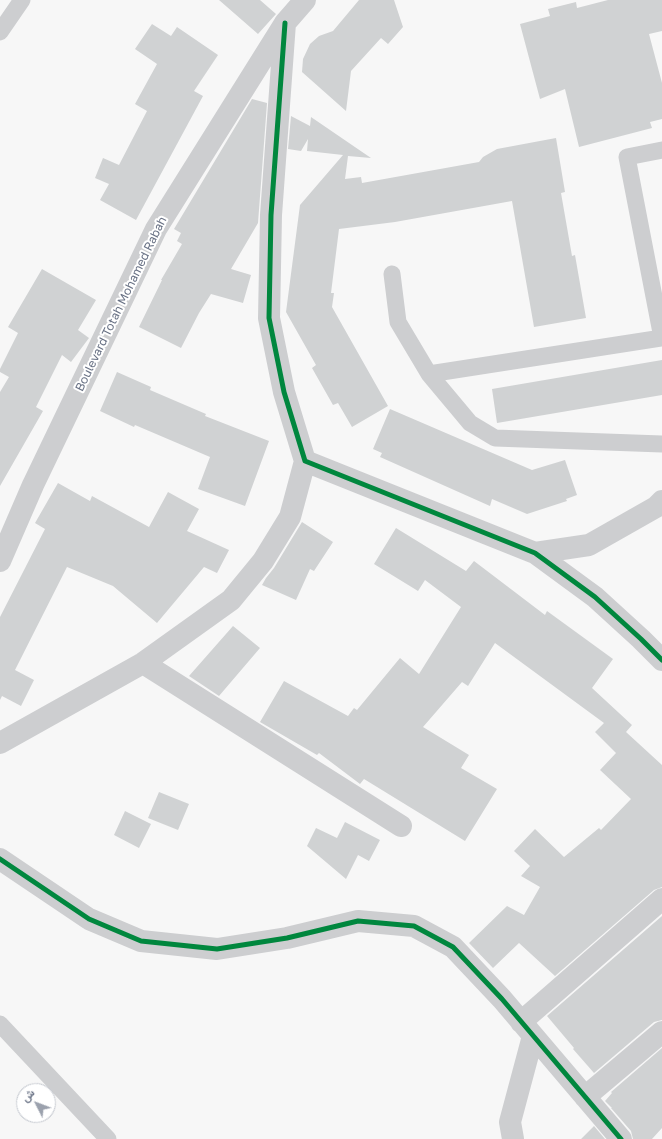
<!DOCTYPE html>
<meta charset="utf-8">
<style>
body{margin:0}
#map{position:relative;width:662px;height:1139px;overflow:hidden;background:#f7f7f7;font-family:"Golos Text",Vazirmatn,sans-serif}
canvas{display:block}
.north{position:absolute;left:16px;top:1083px;width:40px;height:40px;box-sizing:border-box;background:#fff;border:1px solid #c3c7ce;border-radius:50%;rotate:312deg;font-size:11px;font-weight:700;line-height:16px;text-align:center;color:#697285}
.north::after{content:'';display:block;margin:auto;width:14px;height:18px;background:#9ba1ad;clip-path:polygon(50% 0,100% 100%,50% 72%,0 100%)}
</style>
<div id="map">
<canvas width="662" height="1139"></canvas>
<div class="north">ش</div>
</div>
<script>
const ctx = document.querySelector('canvas').getContext('2d');
ctx.lineJoin = 'round';
function fill(path, color) {
  ctx.fillStyle = color;
  ctx.fill(path, 'evenodd');
}
function toPath(rows) {
  const path = new Path2D();
  for (const r of rows) {
    path.moveTo(r[0], r[1]);
    for (let i = 2; i < r.length; i += 2) path.lineTo(r[i], r[i + 1]);
  }
  return path;
}
function trace(path, color, width, dash) {
  ctx.strokeStyle = color;
  ctx.lineWidth = width;
  ctx.lineCap = dash ? 'butt' : 'round';
  ctx.setLineDash(dash || []);
  ctx.stroke(path);
}
function label(font, color, halo, rows, align = 'center') {
  ctx.font = font + ' "Golos Text",sans-serif';
  ctx.lineWidth = 4;
  ctx.setLineDash([]);
  ctx.textBaseline = 'middle';
  ctx.strokeStyle = halo;
  ctx.fillStyle = color;
  for (const [text, x, y, turn = 0] of rows) {
    ctx.save();
    ctx.translate(x, y);
    ctx.rotate((+turn || 0) * Math.PI / 180);
    ctx.textAlign = isNaN(turn) ? turn : align;
    if (halo) ctx.strokeText(text, 0, 0);
    ctx.fillText(text, 0, 0);
    ctx.restore();
  }
}
fill(toPath([
 [219,0,260,0,276,14,258,34],
 [359,0,394,0,403,27,388,44,381,38,351,71,346,111,302,72,303,59,310,44,319,36,333,31],
 [608,0,662,0,662,31,649,34,662,83,662,119,650,122,652,128,579,147,565,89,540,99,520,24,550,16,548,9,576,2,577,8],
 [152,24,171,36,177,27,218,55,194,91,203,96,136,220,100,200,109,184,95,178,103,158,119,165,147,111,135,104,157,64,135,49],
 [252,99,267,103,258,223,231,269,251,275,243,303,211,294,199,313,181,348,139,327,162,280,161,280,182,244,177,241,181,233,174,229],
 [291,116,310,126,311,117,371,158,348,156,345,179,361,177,362,183,479,162,483,157,497,149,556,138,565,192,561,193,572,256,575,255,586,318,534,327,512,201,395,222,339,229,331,293,334,293,332,307,388,406,352,427,338,403,333,405,312,368,316,365,286,312,300,205,343,155,307,151,308,139,301,151,288,149],
 [42,269,96,300,78,330,89,338,71,362,62,355,36,407,43,411,0,486,0,392,9,377,0,372,0,369,18,333,8,327],
 [662,360,662,395,497,423,492,389],
 [117,372,151,387,150,390,206,414,205,416,269,441,245,506,198,489,210,457,135,425,134,427,100,411],
 [390,409,532,470,565,460,577,495,566,499,567,501,527,514,492,499,490,506,380,457,382,453,373,449],
 [58,483,90,501,92,496,149,527,168,492,199,509,187,531,229,550,217,573,204,567,157,623,113,586,67,567,15,670,34,680,21,706,2,696,0,700,0,617,45,529,35,523],
 [302,522,333,542,314,571,310,569,296,600,262,585,266,578,274,568],
 [396,528,466,571,474,561,545,615,547,611,613,659,592,688,632,725,626,732,662,765,662,887,654,890,555,976,519,943,493,968,469,943,507,906,524,915,540,887,521,876,530,866,514,851,535,829,564,857,599,828,601,830,631,799,600,770,616,753,595,732,604,723,495,643,468,686,462,682,423,727,469,755,461,768,497,789,465,841,364,779,360,784,319,753,317,755,260,722,284,681,348,716,354,708,357,710,400,658,419,674,461,607,425,580,418,591,374,564],
 [233,626,260,648,219,696,189,676],
 [159,792,189,804,178,830,148,818],
 [125,811,151,824,139,848,114,835],
 [345,822,380,840,369,861,358,855,346,879,307,846,316,828,337,838],
 [662,916,662,1020,654,1022,594,1073,573,1049,574,1048,547,1016],
 [662,1048,662,1128,652,1139,633,1139,631,1131,611,1108,612,1108,605,1101,612,1093,611,1092],
 [594,1126,605,1139,581,1139]
]), '#d0d2d3');
trace(toPath([
 [0,32,22,0],
 [392,274,398,322,429,374,662,338,627,157,662,150],
 [429,374,470,423,495,438,662,444],
 [0,1024,108,1139]
]), '#cdced0', 17);
trace(toPath([
 [285,23,271,215,269,318,284,392,305,461,535,553,595,597,641,639,662,660],
 [535,553,589,545,656,507,662,501],
 [0,561,33,485,156,229,285,23,305,0],
 [143,663,401,826],
 [0,743,143,663,231,600,263,561,290,517,305,461],
 [0,859,89,919,141,941,217,949,287,938,358,921,414,926,453,947,502,999,621,1139],
 [521,1022,662,899],
 [585,1097,662,1032],
 [513,1139,510,1122,533,1036]
]), '#cdced0', 22);
trace(toPath([
 [285,23,271,215,269,318,284,392,305,461,535,553,595,597,641,639,662,660],
 [0,859,89,919,141,941,217,949,287,938,358,921,414,926,453,947,502,999,621,1139]
]), '#00873e', 5);
label('12px', '#697285', '#fff', [
 ["Boulevard Totah Mohamed Rabah",121,304,-64]
]);
</script>
